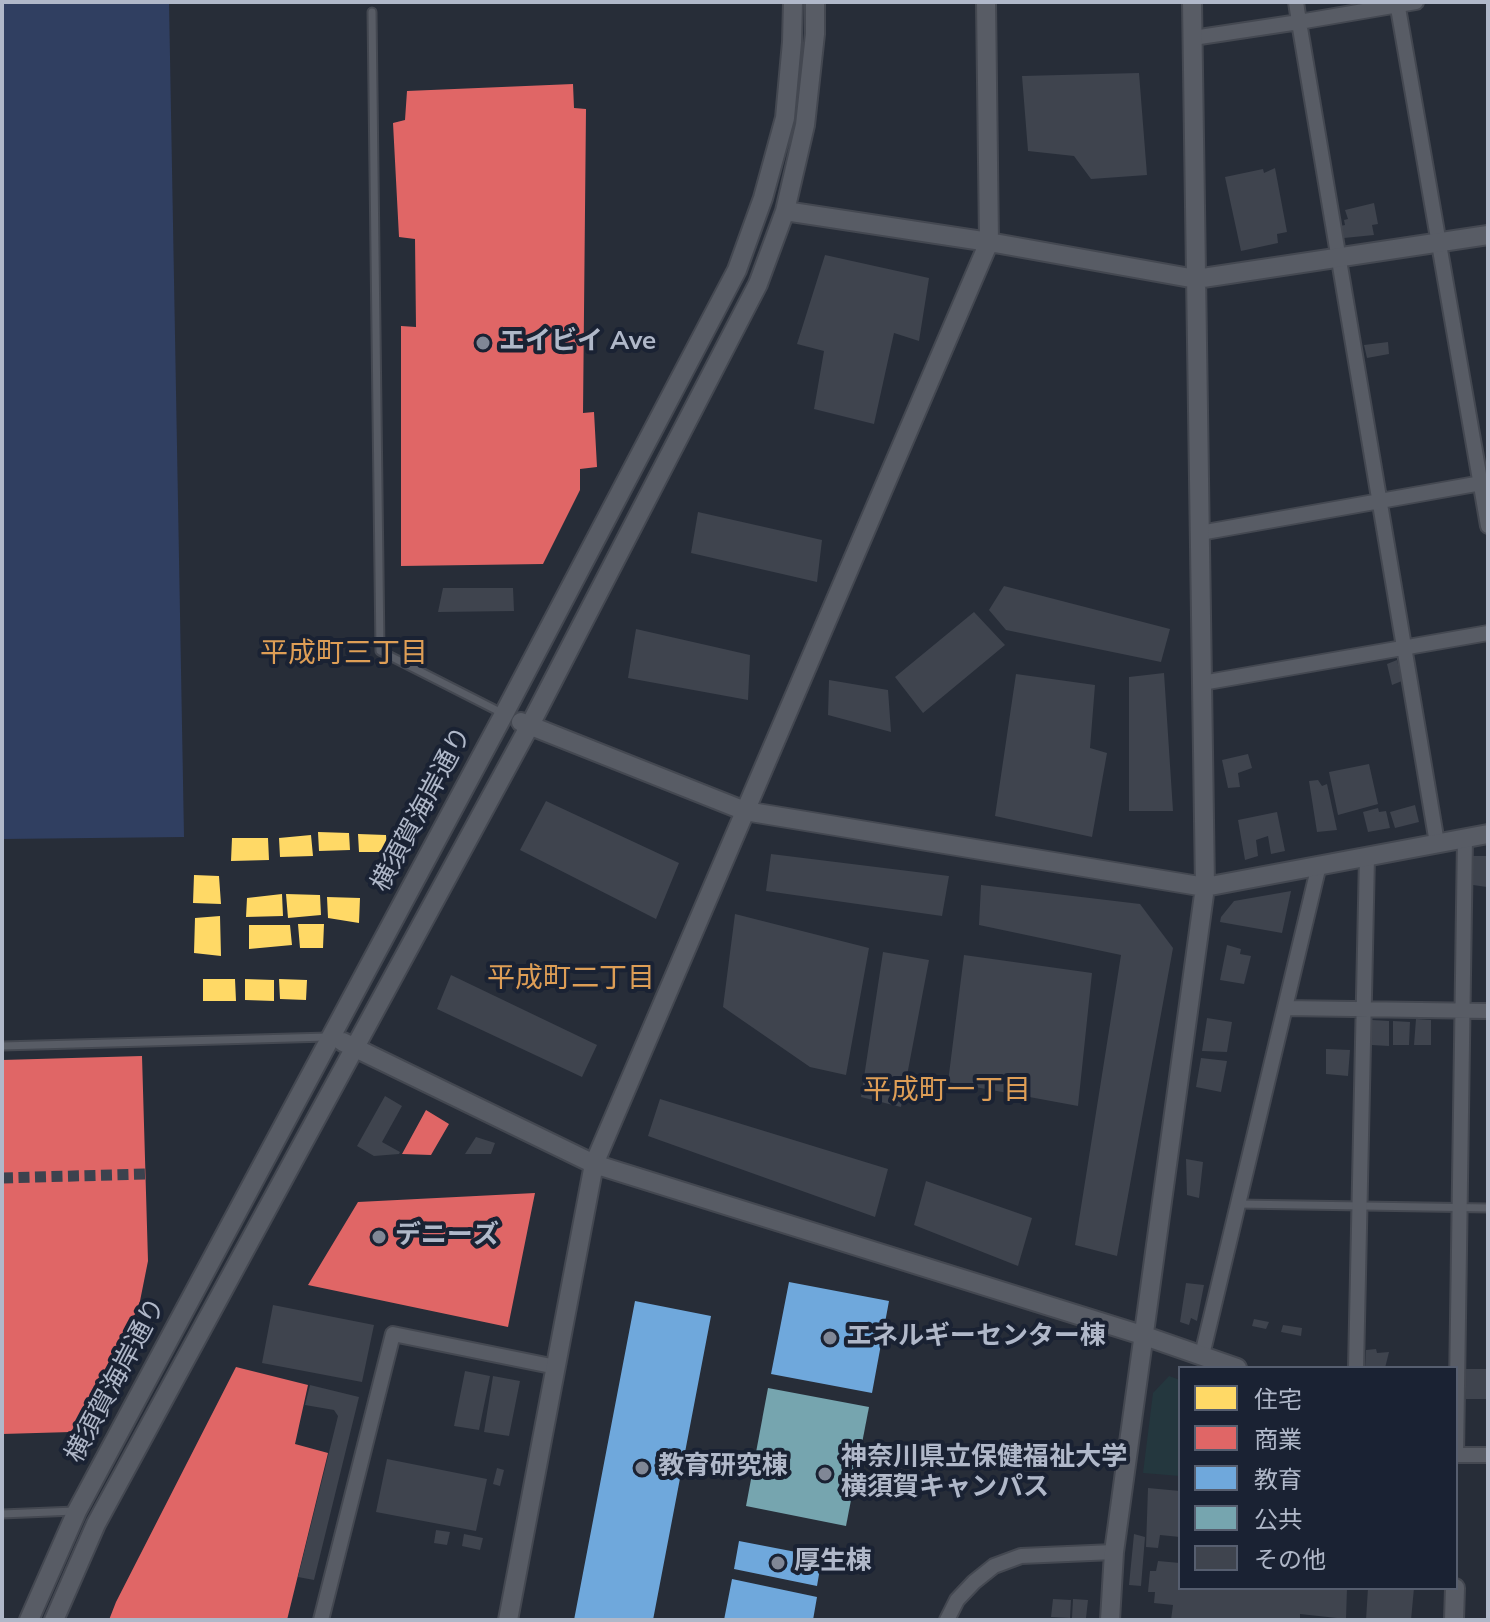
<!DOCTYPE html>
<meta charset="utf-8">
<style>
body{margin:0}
#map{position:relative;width:1490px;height:1622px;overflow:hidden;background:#272d38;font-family:"Nunito Sans","Noto Sans JP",sans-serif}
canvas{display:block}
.frame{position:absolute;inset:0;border:4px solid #b0b8c9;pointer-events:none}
.legend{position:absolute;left:1178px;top:1366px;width:280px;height:224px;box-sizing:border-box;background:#1a2233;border:2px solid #565e6f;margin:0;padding:10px 14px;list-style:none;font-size:24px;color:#b0b8c9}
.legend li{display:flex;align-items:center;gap:16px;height:40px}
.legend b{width:40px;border:2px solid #565e6f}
</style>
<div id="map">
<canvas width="1490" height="1622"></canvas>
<div class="frame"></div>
<ul class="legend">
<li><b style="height:22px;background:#ffd966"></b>住宅</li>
<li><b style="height:22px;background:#e06666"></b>商業</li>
<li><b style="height:22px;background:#6fa8dc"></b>教育</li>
<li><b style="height:22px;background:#76a5af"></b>公共</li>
<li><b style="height:22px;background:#3f444e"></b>その他</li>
</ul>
</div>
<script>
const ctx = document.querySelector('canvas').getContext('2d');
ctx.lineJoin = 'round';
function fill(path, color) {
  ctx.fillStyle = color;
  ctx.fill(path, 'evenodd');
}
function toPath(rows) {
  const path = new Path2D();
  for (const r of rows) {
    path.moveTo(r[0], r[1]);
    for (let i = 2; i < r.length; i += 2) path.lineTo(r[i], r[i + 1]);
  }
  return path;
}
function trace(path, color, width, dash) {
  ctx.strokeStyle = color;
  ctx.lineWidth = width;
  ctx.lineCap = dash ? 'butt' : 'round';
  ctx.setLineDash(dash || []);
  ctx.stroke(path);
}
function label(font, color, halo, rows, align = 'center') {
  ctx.font = font + ' "Nunito Sans","Noto Sans JP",sans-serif';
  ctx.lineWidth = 8;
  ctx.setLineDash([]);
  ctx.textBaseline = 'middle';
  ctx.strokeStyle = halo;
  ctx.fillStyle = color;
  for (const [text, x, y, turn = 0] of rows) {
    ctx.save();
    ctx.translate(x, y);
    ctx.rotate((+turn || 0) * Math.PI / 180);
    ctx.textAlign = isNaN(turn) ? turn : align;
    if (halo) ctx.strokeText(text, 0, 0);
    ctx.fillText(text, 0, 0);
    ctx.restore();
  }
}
fill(toPath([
 [1169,1376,1180,1380,1180,1476,1143,1473,1153,1393]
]), '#24373e');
fill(toPath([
 [2,2,169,2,184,837,2,839]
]), '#303f61');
fill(toPath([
 [318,832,349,833,350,850,319,851],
 [358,834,386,835,387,852,359,852],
 [311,835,313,856,280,857,279,838],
 [232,838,268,838,269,860,231,861],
 [194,875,219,876,221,904,193,903],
 [282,894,283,916,246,917,247,898],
 [286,894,320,895,321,915,288,918],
 [327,897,360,898,359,923,328,918],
 [220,916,221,956,194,953,195,918],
 [298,924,324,924,323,948,300,948],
 [249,925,290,925,292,945,249,949],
 [203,979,235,979,236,1001,203,1001],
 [245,979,274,980,274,1001,245,1000],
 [279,979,307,980,306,1000,280,999]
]), '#ffd966');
fill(toPath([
 [573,84,574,108,586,109,583,413,594,412,597,467,580,469,580,490,543,564,401,566,401,326,416,327,415,239,399,237,393,123,405,120,407,91],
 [142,1056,148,1261,140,1301,133,1319,71,1432,2,1434,2,1060],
 [426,1110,449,1124,431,1155,402,1154],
 [535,1193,508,1327,308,1285,358,1202],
 [236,1367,308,1385,295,1444,328,1453,287,1620,109,1620,116,1602]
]), '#e06666');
fill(toPath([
 [789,1282,889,1301,872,1393,771,1374],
 [635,1301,711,1316,653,1620,574,1620],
 [739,1541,822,1557,817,1586,734,1569],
 [732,1579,817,1597,813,1620,724,1620]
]), '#6fa8dc');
fill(toPath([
 [768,1388,869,1407,846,1526,746,1506]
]), '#76a5af');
fill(toPath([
 [1139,73,1147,175,1091,179,1074,156,1028,151,1022,76],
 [1275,168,1287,232,1277,234,1278,243,1241,251,1225,177,1263,169,1264,173],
 [1374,203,1378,224,1372,225,1374,235,1344,238,1340,226,1345,225,1344,220,1348,219,1345,210],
 [825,255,929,278,919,341,894,333,874,424,814,409,824,351,797,344],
 [1388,342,1389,354,1367,358,1364,345],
 [698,512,822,540,817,582,691,553],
 [1004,586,1170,629,1161,662,1006,630,989,610],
 [443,588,513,588,514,611,438,612],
 [974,612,1005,645,923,713,895,677],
 [636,629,750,655,748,700,628,678],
 [1397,660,1402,681,1392,685,1387,664],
 [1164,673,1173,811,1129,811,1129,677],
 [1016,674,1095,685,1090,748,1107,753,1092,837,995,816],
 [829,680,888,690,891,732,828,715],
 [1248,754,1252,768,1238,773,1240,787,1228,788,1222,760],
 [1369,764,1378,804,1338,815,1329,772],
 [1318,780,1322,786,1327,784,1337,830,1317,832,1309,781],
 [546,801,679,863,656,919,520,850],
 [1415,805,1419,822,1395,828,1390,812],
 [1378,808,1379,812,1386,811,1390,828,1368,832,1363,812],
 [1277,812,1285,851,1271,854,1268,836,1256,840,1258,856,1245,860,1238,820],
 [771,854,949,876,942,916,766,891],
 [1473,856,1487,856,1487,887,1473,885],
 [981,885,1140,904,1173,948,1117,1256,1075,1245,1121,955,979,925],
 [1291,891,1282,933,1220,922,1221,917,1234,901],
 [735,914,869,948,846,1075,810,1067,723,1007],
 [1227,945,1241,949,1240,954,1251,956,1244,984,1220,980],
 [883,952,929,960,901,1107,861,1097],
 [964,955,1092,973,1078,1106,948,1082],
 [451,975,597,1045,582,1077,437,1009],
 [1207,1018,1232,1022,1227,1052,1202,1051],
 [1416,1019,1431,1020,1431,1045,1414,1045],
 [1372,1020,1389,1021,1389,1046,1372,1045],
 [1393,1021,1410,1022,1409,1045,1393,1045],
 [1326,1049,1350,1050,1348,1076,1326,1074],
 [1201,1058,1227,1061,1221,1092,1196,1087],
 [385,1096,402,1106,382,1142,400,1152,399,1154,374,1156,357,1146],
 [660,1099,888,1169,875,1217,648,1136],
 [476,1137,495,1143,491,1154,465,1154],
 [1186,1159,1203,1162,1199,1198,1187,1195],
 [926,1181,1032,1218,1018,1266,914,1225],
 [1186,1283,1204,1285,1197,1321,1191,1318,1189,1325,1180,1322],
 [273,1305,374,1325,362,1382,262,1363],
 [1254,1319,1269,1322,1266,1329,1252,1326],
 [1283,1325,1302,1328,1301,1336,1281,1332],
 [1376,1349,1377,1353,1389,1352,1385,1368,1365,1368,1366,1350],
 [1466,1369,1488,1369,1487,1399,1466,1399],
 [465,1371,490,1376,479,1430,454,1426],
 [493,1376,520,1381,509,1436,484,1432],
 [310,1385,359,1397,314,1580,298,1577,338,1416,334,1410,305,1405],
 [387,1459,487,1479,476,1531,376,1512],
 [497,1468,504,1470,500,1486,493,1484],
 [1148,1488,1180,1491,1180,1537,1160,1535,1158,1548,1146,1547],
 [436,1530,450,1532,447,1545,434,1543],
 [464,1534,483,1538,480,1550,462,1546],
 [1134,1534,1145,1537,1141,1586,1129,1585],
 [1158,1561,1180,1563,1180,1588,1347,1588,1346,1619,1300,1614,1300,1620,1171,1620,1173,1605,1154,1603,1155,1592,1148,1592,1150,1571,1156,1571],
 [1368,1588,1414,1588,1411,1620,1366,1620],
 [1053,1599,1071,1600,1070,1618,1051,1617],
 [1073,1599,1088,1600,1086,1618,1072,1618]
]), '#3f444e');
trace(toPath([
 [2,1178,145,1174]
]), '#3c424e', 11, [11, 5.5]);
const service = toPath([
 [372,12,380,651,502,713],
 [2,1046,328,1037],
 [1238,1204,1488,1208],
 [2,1514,75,1511]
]);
const minor = toPath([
 [1296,2,1299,22,1416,2],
 [1397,2,1488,526],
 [1193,38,1299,22,1437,843],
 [1200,533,1487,482],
 [1202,683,1488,633],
 [1285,1008,1488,1011],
 [1202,1355,1319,865],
 [1356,1368,1367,856],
 [1456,1455,1465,838],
 [1456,1455,1488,1455],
 [321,1620,393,1334,556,1367],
 [947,1620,957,1600,974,1582,994,1566,1021,1556,1114,1552]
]);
const tertiary = toPath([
 [785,211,989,242,1196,279,1488,235],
 [521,722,745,811,1205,887,1488,834],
 [343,1042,594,1164,1142,1335,1237,1368],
 [29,1620,77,1511,504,714,737,270,763,198,785,118,792,42,793,2],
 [54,1620,96,1524,530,725,758,284,785,211,805,125,815,34,815,2],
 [508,1620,594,1164,989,242,986,2],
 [1110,1620,1114,1552,1205,887,1192,2],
 [1454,1620,1455,1588]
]);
trace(service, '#444851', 11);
trace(minor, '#444851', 18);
trace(tertiary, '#444851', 22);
trace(service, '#585c65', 7);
trace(minor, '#585c65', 14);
trace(tertiary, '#585c65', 18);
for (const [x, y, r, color] of [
 [483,343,8,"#808796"],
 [379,1237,8,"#808796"],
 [830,1338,8,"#808796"],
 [642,1468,8,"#808796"],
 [825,1474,8,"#808796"],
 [778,1563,8,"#808796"]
]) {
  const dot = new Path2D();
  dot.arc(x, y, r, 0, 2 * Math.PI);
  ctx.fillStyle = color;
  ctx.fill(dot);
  trace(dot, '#1a2233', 3);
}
label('bold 26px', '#b0b8c9', '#1a2233', [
 ["エイビイ Ave",499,343],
 ["デニーズ",395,1237],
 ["エネルギーセンター棟",846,1338],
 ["神奈川県立保健福祉大学",841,1459],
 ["横須賀キャンパス",841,1489],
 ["教育研究棟",658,1468],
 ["厚生棟",794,1563]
], 'left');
label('26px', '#b0b8c9', '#1a2233', [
 ["横須賀海岸通り",423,810,-62],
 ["横須賀海岸通り",117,1381,-62]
]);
label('28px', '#de9e56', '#1a2233', [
 ["平成町三丁目",344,655],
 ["平成町二丁目",571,980],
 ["平成町一丁目",947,1092]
]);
</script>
